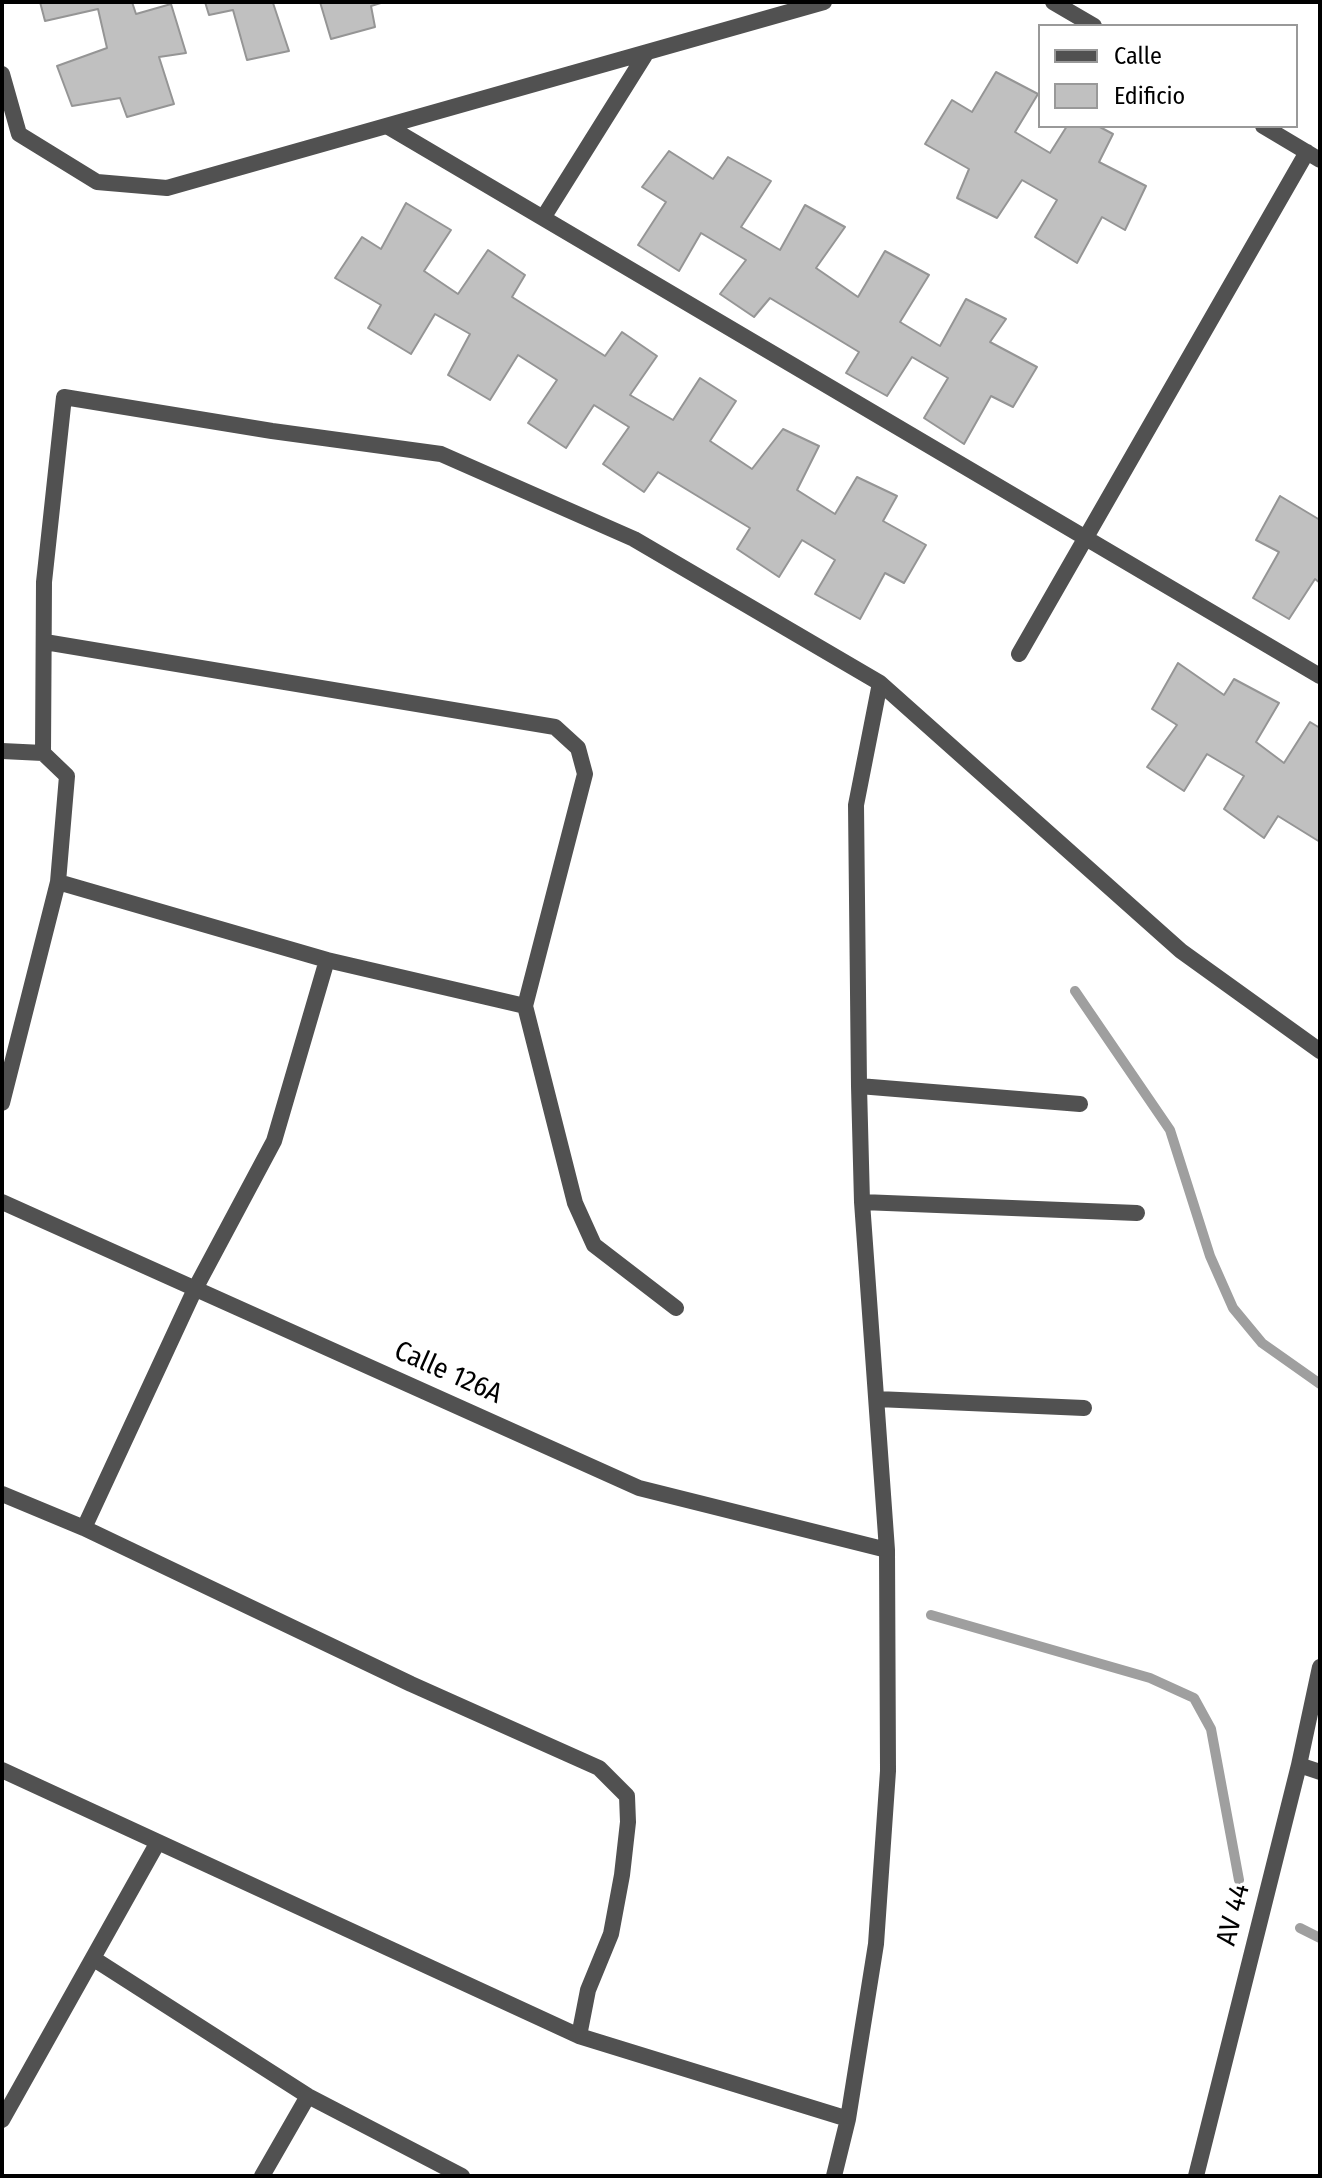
<!DOCTYPE html>
<style>
body{margin:0}
#map{position:relative;width:1322px;height:2178px;overflow:hidden;background:#fff;font-family:"Fira Sans Condensed",sans-serif}
canvas{display:block}
.frame{position:absolute;inset:0;border:4px solid #000;pointer-events:none}
.legend{position:absolute;left:1038px;top:24px;width:260px;height:104px;box-sizing:border-box;background:#fff;border:2px solid #999;margin:0;padding:10px 14px;list-style:none;font-size:24px;color:#000}
.legend li{display:flex;align-items:center;gap:16px;height:40px}
.legend b{width:40px;border:2px solid #999}
</style>
<div id="map">
<canvas width="1322" height="2178"></canvas>
<div class="frame"></div>
<ul class="legend">
<li><b style="height:10px;background:#515151"></b>Calle</li>
<li><b style="height:22px;background:#c0c0c0"></b>Edificio</li>
</ul>
</div>
<script>
const ctx = document.querySelector('canvas').getContext('2d');
ctx.lineJoin = 'round';
function toPath(rows) {
  const path = new Path2D();
  for (const r of rows) {
    path.moveTo(r[0], r[1]);
    for (let i = 2; i < r.length; i += 2) path.lineTo(r[i], r[i + 1]);
  }
  return path;
}
function trace(path, color, width, dash) {
  ctx.strokeStyle = color;
  ctx.lineWidth = width;
  ctx.lineCap = dash ? 'butt' : 'round';
  ctx.setLineDash(dash || []);
  ctx.stroke(path);
}
function fill(path, color) {
  ctx.fillStyle = color;
  ctx.fill(path, 'evenodd');
}
function label(font, color, halo, rows, align = 'center') {
  ctx.font = font + ' "Fira Sans Condensed",sans-serif';
  ctx.lineWidth = 6;
  ctx.setLineDash([]);
  ctx.textBaseline = 'middle';
  ctx.strokeStyle = halo;
  ctx.fillStyle = color;
  for (const [text, x, y, turn = 0] of rows) {
    ctx.save();
    ctx.translate(x, y);
    ctx.rotate((+turn || 0) * Math.PI / 180);
    ctx.textAlign = isNaN(turn) ? turn : align;
    if (halo) ctx.strokeText(text, 0, 0);
    ctx.fillText(text, 0, 0);
    ctx.restore();
  }
}
trace(toPath([
 [1075,991,1170,1130,1210,1256,1233,1308,1262,1343,1320,1384],
 [931,1615,1150,1678,1194,1698,1211,1729,1239,1880],
 [1300,1928,1320,1938]
]), '#9f9f9f', 10);
const building = toPath([
 [40,2,132,2,136,14,171,4,186,53,159,57,174,104,127,117,120,98,72,106,57,66,107,48,98,9,45,21,40,2],
 [205,2,278,2,273,3,289,51,247,60,233,10,209,15,205,2],
 [320,2,384,2,371,6,375,27,331,39,320,2],
 [996,72,1038,94,1015,132,1050,153,1067,126,1098,126,1113,134,1099,162,1146,186,1125,230,1102,217,1077,263,1035,237,1057,200,1022,180,997,218,957,198,969,169,925,144,952,100,972,112,996,72],
 [669,151,713,179,728,157,771,181,741,227,780,250,805,205,845,227,816,268,858,297,885,251,929,275,900,322,940,346,966,299,1006,319,990,342,1037,367,1013,407,991,396,964,444,924,418,948,378,912,357,887,396,846,373,859,352,770,298,754,317,720,294,746,260,701,233,679,271,638,245,666,202,642,187,669,151],
 [406,203,451,230,424,271,458,294,488,250,525,275,512,297,605,356,622,332,657,356,630,395,673,420,700,378,736,401,710,441,752,469,783,429,819,446,797,490,835,514,857,477,897,496,883,521,926,545,904,583,885,573,860,619,815,594,835,560,802,540,779,577,737,549,750,528,658,472,644,492,603,464,629,427,594,405,566,448,528,423,557,380,518,355,490,400,448,375,470,334,435,314,411,354,368,328,381,305,335,278,362,237,381,249,406,203],
 [1280,496,1320,520,1320,583,1315,579,1289,619,1253,598,1279,552,1256,540,1280,496],
 [1178,663,1224,695,1234,679,1279,703,1256,742,1284,763,1310,722,1320,728,1320,842,1278,816,1264,838,1224,809,1244,776,1207,754,1184,791,1147,767,1177,725,1152,709,1178,663]
]);
fill(building, '#c0c0c0');
trace(building, '#959595', 2);
trace(toPath([
 [1053,2,1094,26],
 [2,74,19,134,97,182,167,188,824,2],
 [387,126,1320,676],
 [1263,126,1320,160],
 [543,218,647,52],
 [45,642,555,727,578,748,585,774,525,1006,575,1203,594,1245,676,1308],
 [1019,654,1307,152],
 [2,751,43,753],
 [58,882,327,960,525,1006],
 [859,1086,1080,1104],
 [2,1103,58,882,67,776,43,753,44,582,64,397,272,431,441,454,634,539,880,683,1181,951,1320,1051],
 [2,1202,639,1488,887,1550],
 [862,1202,1137,1213],
 [877,1399,1084,1408],
 [2,1494,84,1528,411,1684,599,1768,627,1796,628,1822,622,1875,611,1934,588,1990,579,2036],
 [84,1528,195,1289,274,1141,327,960],
 [1299,1765,1320,1772],
 [2,1770,579,2036,848,2119],
 [94,1959,308,2096,462,2176],
 [2,2120,158,1842],
 [262,2176,308,2096],
 [834,2176,848,2119,876,1944,888,1771,887,1550,862,1202,859,1086,856,805,880,683],
 [1196,2176,1299,1765,1320,1667]
]), '#515151', 16);
label('28px', '#000', '#fff', [
 ["Calle 126A",448,1373,24],
 ["AV 44",1234,1915,-76]
]);
</script>
